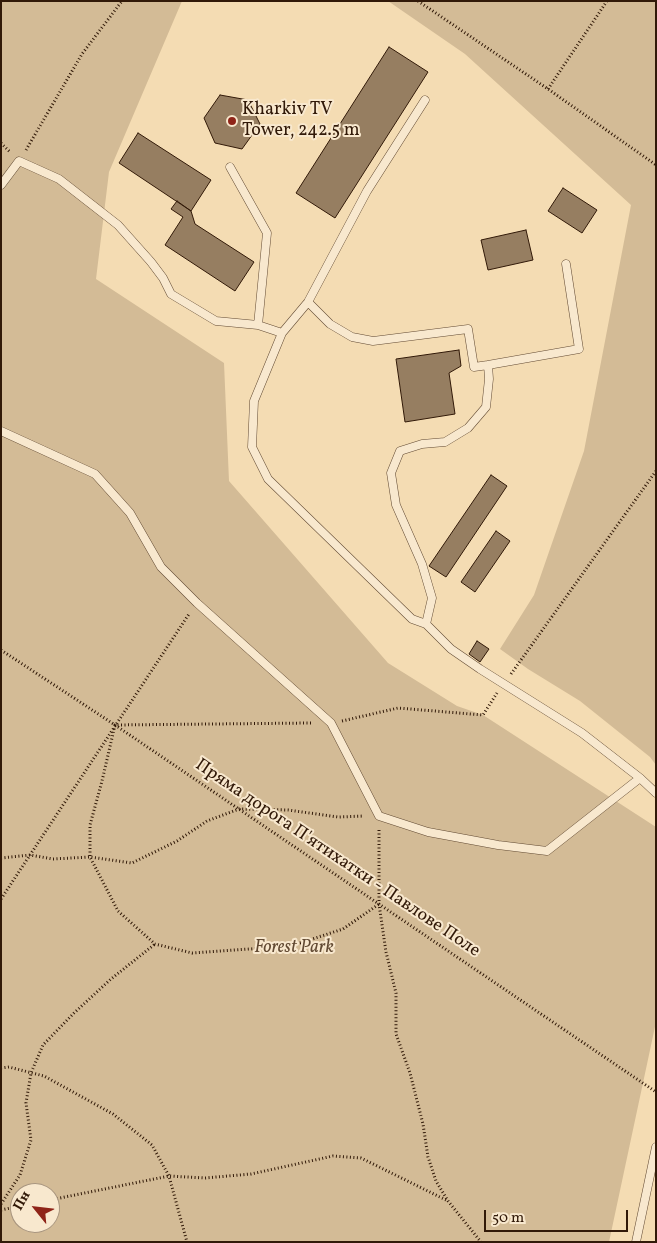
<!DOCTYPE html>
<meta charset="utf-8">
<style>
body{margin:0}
#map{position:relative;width:657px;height:1243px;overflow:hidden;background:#f4dcb3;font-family:Vollkorn,serif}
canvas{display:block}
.frame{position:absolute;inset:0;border:2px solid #311908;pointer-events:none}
.north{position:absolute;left:10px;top:1183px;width:50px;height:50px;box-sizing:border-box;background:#f8e8ce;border:1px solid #a8957f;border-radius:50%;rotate:299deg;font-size:14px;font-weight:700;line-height:20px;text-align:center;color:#311908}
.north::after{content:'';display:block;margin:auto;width:18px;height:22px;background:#8f2418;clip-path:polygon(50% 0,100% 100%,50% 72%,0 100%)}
.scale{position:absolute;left:484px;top:1210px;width:144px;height:22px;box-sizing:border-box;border:2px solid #311908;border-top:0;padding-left:6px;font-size:15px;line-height:18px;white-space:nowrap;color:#311908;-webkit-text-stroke:4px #f8e8ce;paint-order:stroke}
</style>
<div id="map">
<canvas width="657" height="1243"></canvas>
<div class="frame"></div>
<div class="north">Пн</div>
<div class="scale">50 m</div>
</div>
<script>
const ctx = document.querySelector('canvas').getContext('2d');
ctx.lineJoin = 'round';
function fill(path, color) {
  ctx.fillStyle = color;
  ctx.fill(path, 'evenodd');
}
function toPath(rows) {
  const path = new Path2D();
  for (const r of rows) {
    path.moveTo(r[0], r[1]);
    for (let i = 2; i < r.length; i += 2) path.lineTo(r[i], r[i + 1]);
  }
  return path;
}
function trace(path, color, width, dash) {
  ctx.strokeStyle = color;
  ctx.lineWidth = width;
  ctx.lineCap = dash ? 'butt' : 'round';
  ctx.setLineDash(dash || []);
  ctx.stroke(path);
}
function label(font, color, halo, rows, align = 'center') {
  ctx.font = font + ' Vollkorn,serif';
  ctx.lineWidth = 4;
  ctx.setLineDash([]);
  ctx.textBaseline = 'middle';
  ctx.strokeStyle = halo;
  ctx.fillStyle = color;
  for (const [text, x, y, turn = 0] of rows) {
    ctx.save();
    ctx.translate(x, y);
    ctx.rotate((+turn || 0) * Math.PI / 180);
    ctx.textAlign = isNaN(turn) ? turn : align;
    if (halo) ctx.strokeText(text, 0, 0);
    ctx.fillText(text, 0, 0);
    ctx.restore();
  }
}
fill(toPath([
 [1,1,182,1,109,172,96,279,224,363,229,481,388,663,457,706,483,715,656,827,656,1022,609,1242,1,1242],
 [20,1193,50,1193,50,1223,20,1223],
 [388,1,656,1,656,765,650,757,580,701,528,669,500,649,534,595,584,451,631,205,465,54]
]), '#d3bb96');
const building = toPath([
 [389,47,428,72,335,218,296,193,389,47],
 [220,95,248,100,260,124,242,149,215,143,204,118,220,95],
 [138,133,211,180,191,211,119,163,138,133],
 [563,188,597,210,582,233,548,211,563,188],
 [177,201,191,211,195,224,254,262,235,291,165,245,183,217,171,209,177,201],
 [526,230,533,260,488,270,481,240,526,230],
 [459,350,461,366,449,373,455,414,405,422,396,359,459,350],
 [491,475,507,486,446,577,429,566,491,475],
 [496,531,510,541,475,592,461,582,496,531],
 [477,641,489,649,480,662,469,654,477,641]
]);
fill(building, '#967e61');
trace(building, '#311908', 1);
const lane = toPath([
 [425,100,367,191,308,302,282,333,254,401,252,447,268,479,412,619,426,624,451,649,480,669,582,733,640,778,656,793],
 [230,167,267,233,258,325],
 [1,185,19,161,59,179,118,225,151,262,163,278,171,294,216,321,258,325,282,333],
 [308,302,330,324,352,337,373,341,468,329,474,367,488,365],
 [1,431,95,474,130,513,161,567,197,603,331,723,379,816,428,832,498,845,547,851,640,778],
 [426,624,432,598,422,564,396,505,391,473,400,451,422,444,445,442,468,428,486,407,489,379,488,365,579,349,566,264],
 [636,1242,656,1147]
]);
trace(lane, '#624a33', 9);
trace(toPath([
 [418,1,548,89,656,165],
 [548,89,607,1],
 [1,143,10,152],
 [26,150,82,54,122,1],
 [1,650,115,725,656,1092],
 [511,674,656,471],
 [342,721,398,708,483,715,497,693],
 [311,723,115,725,102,781,90,825,90,857,118,911,155,944,192,953,264,948,300,943,343,929,379,904],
 [379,830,379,904,386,952,396,993,396,1034,410,1073,423,1124,428,1157,436,1181,448,1201,481,1242],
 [1,858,30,855,53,859,90,857,132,863,177,841,207,821,239,809,288,810,338,817,364,816],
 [1,899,189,614],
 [1,1068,9,1067,44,1076,113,1114,152,1145,169,1176,187,1242],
 [50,1200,169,1176,205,1178,251,1174,333,1156,361,1158,448,1201],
 [1,1204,20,1175,31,1140,26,1103,31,1073,43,1045,74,1013,111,979,155,944],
 [1,1210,20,1206]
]), '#311908', 3, [1, 2.5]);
trace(lane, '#f8e8ce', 8);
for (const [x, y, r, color] of [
 [232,121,5,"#8f2418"]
]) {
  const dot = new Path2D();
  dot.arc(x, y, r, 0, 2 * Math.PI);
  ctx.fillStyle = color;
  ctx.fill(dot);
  trace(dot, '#f8e8ce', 2);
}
label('18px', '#311908', '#f8e8ce', [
 ["Kharkiv TV",242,111],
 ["Tower, 242.5 m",242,132]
], 'left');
label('18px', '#311908', '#f8e8ce', [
 ["Пряма дорога П'ятихатки - Павлове Поле",337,859,34]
]);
label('italic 18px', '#624a33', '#f8e8ce', [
 ["Forest Park",294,949]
]);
</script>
